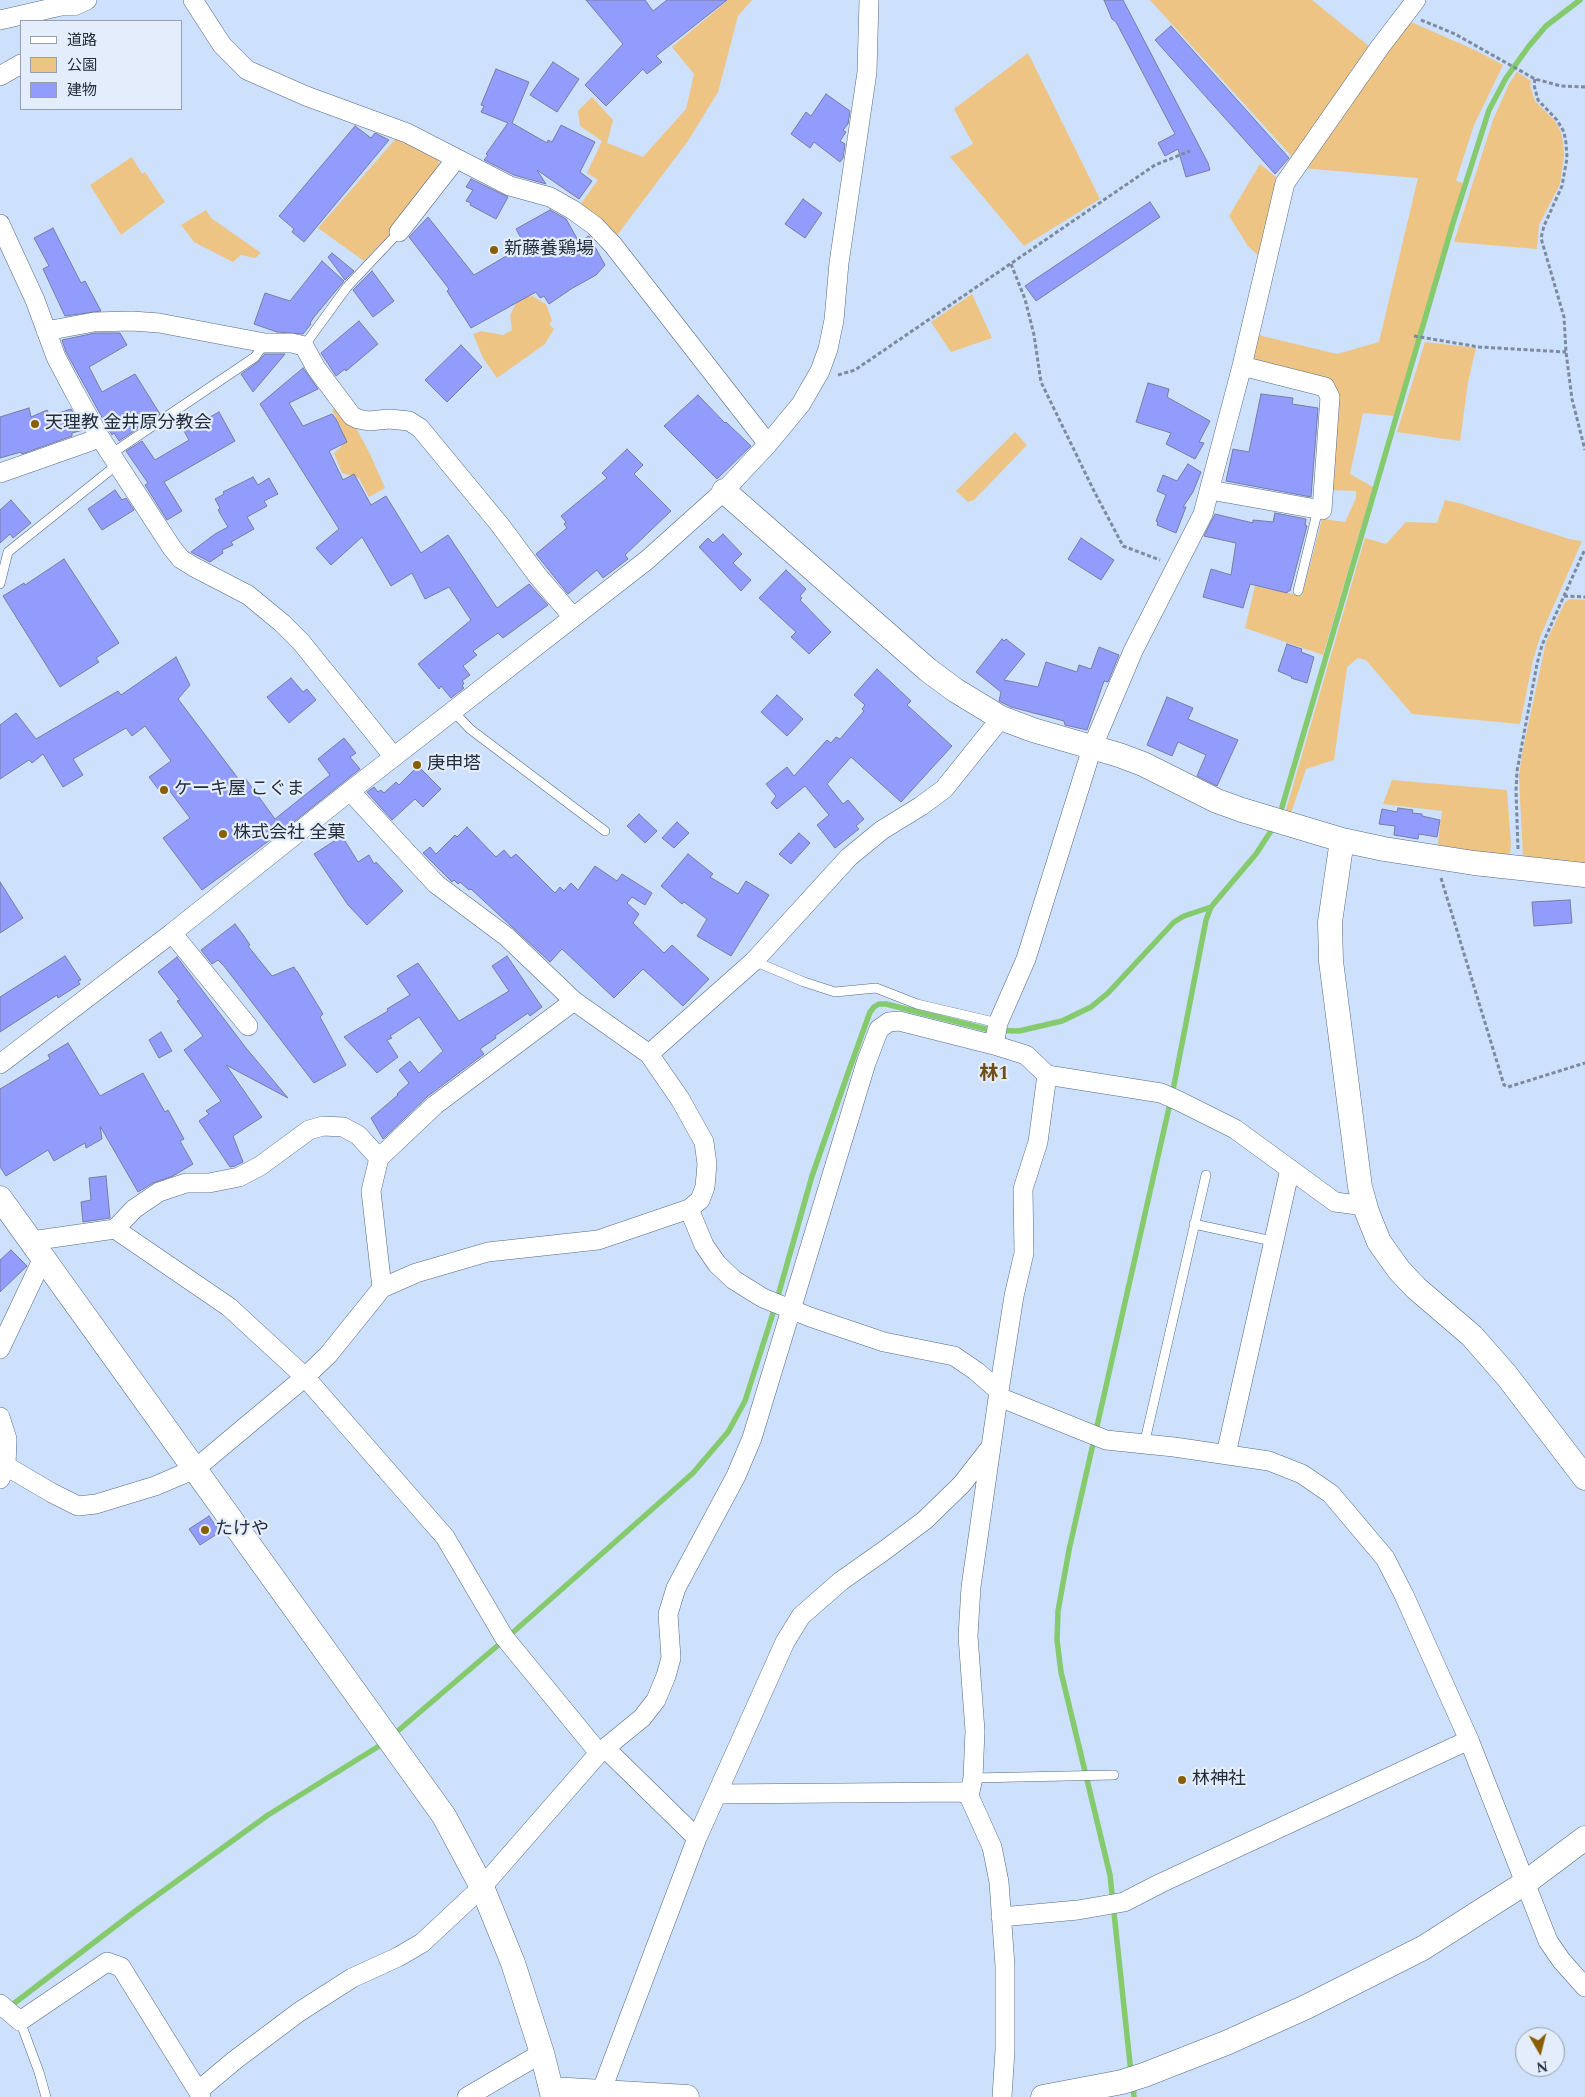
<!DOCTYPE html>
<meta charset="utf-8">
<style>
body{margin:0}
#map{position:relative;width:1585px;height:2097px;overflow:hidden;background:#cde0fc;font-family:Spectral,"Noto Sans JP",serif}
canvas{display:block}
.legend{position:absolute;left:20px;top:20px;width:162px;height:90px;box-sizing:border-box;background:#e3edfb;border:1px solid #97a0ae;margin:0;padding:6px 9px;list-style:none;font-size:15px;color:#242d3a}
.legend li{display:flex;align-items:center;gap:10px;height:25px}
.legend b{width:25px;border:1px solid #97a0ae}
.north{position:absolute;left:1515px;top:2027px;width:50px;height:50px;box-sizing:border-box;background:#e3edfb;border:1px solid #97a0ae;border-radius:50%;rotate:172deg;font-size:14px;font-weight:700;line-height:20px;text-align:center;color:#242d3a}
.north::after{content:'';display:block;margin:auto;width:18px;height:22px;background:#895e00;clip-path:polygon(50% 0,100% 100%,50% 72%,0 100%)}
</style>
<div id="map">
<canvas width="1585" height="2097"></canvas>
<ul class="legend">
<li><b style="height:6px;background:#fff"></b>道路</li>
<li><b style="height:14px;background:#edc484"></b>公園</li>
<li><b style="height:14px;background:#929cfd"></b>建物</li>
</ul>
<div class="north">N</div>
</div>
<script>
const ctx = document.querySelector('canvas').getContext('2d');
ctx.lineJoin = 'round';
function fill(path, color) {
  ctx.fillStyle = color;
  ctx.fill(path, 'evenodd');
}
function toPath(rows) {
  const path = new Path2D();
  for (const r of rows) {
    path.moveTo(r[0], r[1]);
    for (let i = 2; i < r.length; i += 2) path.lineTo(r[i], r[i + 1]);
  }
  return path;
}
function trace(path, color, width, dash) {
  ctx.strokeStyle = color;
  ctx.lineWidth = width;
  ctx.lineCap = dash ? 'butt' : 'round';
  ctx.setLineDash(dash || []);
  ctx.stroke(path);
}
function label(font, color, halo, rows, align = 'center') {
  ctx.font = font + ' Spectral,"Noto Sans JP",serif';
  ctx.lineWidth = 4.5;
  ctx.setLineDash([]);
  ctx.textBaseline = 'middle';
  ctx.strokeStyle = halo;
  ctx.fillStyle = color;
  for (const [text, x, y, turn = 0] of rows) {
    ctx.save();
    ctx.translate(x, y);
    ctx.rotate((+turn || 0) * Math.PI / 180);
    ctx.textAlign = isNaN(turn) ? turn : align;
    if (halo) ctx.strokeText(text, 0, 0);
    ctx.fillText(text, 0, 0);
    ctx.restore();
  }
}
fill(toPath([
 [728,0,752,0,738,16,718,92,688,141,615,238,594,213,580,205,598,180,587,173,602,141,580,126,578,111,592,97,613,120,607,143,643,157,686,109,694,74,672,47],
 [1150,0,1312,0,1370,47,1296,161],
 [1411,22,1477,51,1503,65,1474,125,1456,181,1464,183,1395,416,1363,413,1350,474,1373,487,1323,655,1245,628,1255,586,1302,596,1322,519,1345,522,1356,498,1356,491,1328,490,1337,399,1257,366,1248,357,1254,334,1337,354,1379,342,1418,178,1301,168,1406,24],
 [1028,53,1100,199,1024,246,950,157,973,144,954,109],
 [1517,72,1531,81,1530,86,1535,101,1555,121,1561,132,1563,143,1564,155,1560,184,1539,225,1537,249,1454,242,1493,120,1509,84],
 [398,136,438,156,439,165,398,227,364,261,318,228],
 [132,157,142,174,145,172,165,202,121,235,90,185],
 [1260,164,1283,183,1261,258,1248,246,1229,216],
 [206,210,211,218,261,253,255,258,241,255,233,262,194,242,181,225],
 [972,294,992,338,951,352,931,322],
 [532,296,546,304,552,321,549,324,554,329,545,344,497,378,483,358,473,334,481,331,503,335,512,330,510,315,519,298],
 [1425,342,1476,348,1468,382,1460,441,1397,432],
 [336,408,356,428,370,454,385,488,369,497,359,478,342,473,334,453,341,447,344,434,332,410],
 [1015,432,1027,445,974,500,968,502,956,491],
 [1445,500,1459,503,1569,539,1582,541,1540,637,1533,660,1520,724,1412,714,1366,660,1358,658,1347,667,1334,760,1306,769,1291,813,1286,810,1365,538,1386,544,1406,522,1437,523],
 [1570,599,1585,600,1585,865,1523,858,1519,776,1522,754,1546,642,1565,602],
 [1392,780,1507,790,1511,846,1509,857,1437,849,1442,811,1383,804]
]), '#edc484');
trace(toPath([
 [1282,807,1453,223,1489,110,1506,78,1529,46,1546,26,1580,0],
 [393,1735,510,1635,693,1473,728,1432,745,1401,774,1310,812,1176,848,1073,870,1012,874,1007,879,1004,886,1004,990,1030,1019,1031,1062,1021,1091,1007,1108,993,1174,922,1184,916,1211,907],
 [8,2008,134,1912,268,1815,384,1743],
 [1131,2073,1110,1875,1061,1672,1057,1640,1058,1611,1069,1550,1173,1090,1206,920,1211,907,1256,854,1271,831],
 [1133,2084,1134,2097]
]), '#86ca6e', 5.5);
const building = toPath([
 [586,0,645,0,653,11,667,0,727,0,656,56,662,62,647,74,643,69,606,106,585,85,623,44,586,0],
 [1104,0,1123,0,1208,163,1210,170,1186,177,1178,149,1165,156,1158,143,1175,134,1116,22,1112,19,1104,0],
 [1171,26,1289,158,1275,174,1155,40,1171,26],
 [553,62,579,79,557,112,530,95,553,62],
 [496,69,529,82,512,123,547,143,548,140,552,142,561,125,595,142,580,172,592,181,579,199,537,170,546,184,514,175,484,160,488,155,486,154,508,123,481,112,484,106,481,105,496,69],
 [826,94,850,111,848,124,843,130,846,132,840,141,845,144,843,158,840,162,814,142,810,148,791,134,806,112,811,116,826,94],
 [355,126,371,138,375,133,389,140,304,242,292,232,294,229,279,216,355,126],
 [471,179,508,197,496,219,470,205,471,203,466,201,473,190,466,187,471,179],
 [803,199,822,213,805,238,785,224,803,199],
 [1150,202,1160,217,1036,301,1025,286,1150,202],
 [550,210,566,219,579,242,589,236,605,265,596,275,571,289,549,304,544,296,540,298,536,292,471,328,447,291,449,289,409,237,428,217,474,275,525,245,516,229,550,210],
 [53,228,81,283,85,281,101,311,65,316,43,269,49,266,34,238,53,228],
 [332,253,354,271,345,280,328,257,332,253],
 [322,261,344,281,314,317,310,323,311,324,303,334,277,332,254,324,265,293,290,301,322,261],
 [372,271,394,301,373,317,353,290,372,271],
 [359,321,378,344,346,371,345,369,336,376,321,353,359,321],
 [95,333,120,333,127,345,89,367,102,392,135,374,160,414,119,441,114,433,112,435,109,430,66,352,62,340,95,333],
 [461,345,482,367,447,402,425,380,461,345],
 [265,354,285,354,253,392,241,374,258,362,265,354],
 [303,368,318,389,289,403,303,426,332,414,336,419,347,442,329,451,343,480,354,474,371,505,386,496,421,553,448,535,497,608,529,584,548,605,503,638,498,633,473,651,477,655,463,666,470,675,462,681,464,683,462,686,464,688,451,698,441,686,439,689,418,664,471,620,449,587,425,599,412,573,391,586,362,537,331,565,316,548,339,529,260,404,303,368],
 [1148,383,1169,389,1167,397,1210,421,1199,442,1204,443,1195,459,1166,444,1171,433,1136,422,1148,383],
 [1261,394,1293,398,1292,404,1318,408,1311,497,1226,481,1233,449,1249,452,1261,394],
 [698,395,725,423,726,422,751,446,717,479,664,426,698,395],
 [29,408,31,417,47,410,50,416,71,409,83,430,72,433,72,436,22,454,21,452,0,458,0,417,29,408],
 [219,412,235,441,164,482,182,511,167,520,145,485,148,483,126,451,142,441,155,460,189,440,184,431,219,412],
 [627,449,643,465,634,474,671,511,625,555,628,559,603,578,597,570,568,594,536,554,567,528,564,524,566,522,561,516,607,478,602,473,627,449],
 [1188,464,1201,472,1193,492,1183,507,1186,507,1176,533,1157,525,1158,522,1156,521,1166,495,1157,491,1163,475,1177,481,1188,464],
 [253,477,258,485,269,478,278,494,264,501,267,506,247,517,254,529,231,542,233,545,222,550,223,553,210,562,191,552,215,534,228,527,218,510,220,508,215,499,224,494,223,492,253,477],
 [115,490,122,500,126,498,134,510,102,530,88,509,115,490],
 [11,500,31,523,13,538,10,534,0,543,0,510,11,500],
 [1275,513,1306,519,1305,525,1307,526,1290,591,1288,591,1287,593,1250,584,1243,608,1203,597,1211,569,1231,575,1236,543,1204,536,1215,514,1253,523,1253,520,1273,522,1275,513],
 [723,534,742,554,733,563,751,580,741,591,699,547,708,538,713,543,723,534],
 [1081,538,1114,560,1101,580,1068,559,1081,538],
 [64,559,119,643,96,658,99,662,60,687,3,596,24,583,25,585,64,559],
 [786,570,806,589,800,596,802,598,800,600,831,632,809,654,791,637,796,632,759,598,786,570],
 [1002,639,1004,641,1006,639,1025,654,1004,680,1038,687,1046,662,1077,672,1079,665,1091,669,1099,647,1119,655,1108,682,1104,681,1087,730,1065,725,1064,721,1011,707,999,701,1001,692,976,672,1002,639],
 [1287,644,1302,649,1301,652,1314,657,1307,683,1291,678,1292,677,1278,671,1287,644],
 [176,657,190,685,178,699,240,781,245,778,275,819,330,775,318,759,344,738,356,753,350,757,360,769,285,829,202,890,163,838,190,818,169,790,162,794,149,777,171,761,145,726,132,736,126,728,73,759,83,775,63,787,43,754,32,763,29,760,0,779,0,725,16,713,36,739,118,691,121,695,176,657],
 [877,669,911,701,907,705,952,746,901,802,851,757,827,784,843,804,848,800,864,819,856,826,859,829,835,848,817,825,829,815,805,786,777,809,771,803,776,796,766,784,787,767,794,776,827,740,831,743,836,737,840,739,864,711,862,709,865,705,854,695,877,669],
 [291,678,303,692,307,689,316,700,289,723,267,697,291,678],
 [777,695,803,719,787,736,761,712,777,695],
 [1167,697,1193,708,1188,719,1238,740,1217,786,1197,776,1206,755,1178,742,1172,756,1147,745,1167,697],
 [418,766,441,789,423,807,415,799,392,820,367,792,374,787,378,792,381,790,384,793,396,782,399,785,418,766],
 [1398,808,1413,810,1412,813,1422,814,1422,816,1440,820,1437,837,1419,834,1418,839,1394,835,1395,826,1379,824,1382,809,1397,812,1398,808],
 [639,814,657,831,645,843,627,826,639,814],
 [677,822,689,833,674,848,662,838,677,822],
 [467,827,496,857,504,850,511,858,516,854,555,893,560,887,564,891,571,883,578,890,595,866,617,881,622,874,652,893,645,905,632,897,627,903,639,914,633,923,664,953,672,945,709,979,683,1006,643,969,614,998,562,949,550,962,471,889,469,890,460,882,458,884,454,880,452,882,423,853,430,847,436,854,455,835,457,837,467,827],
 [799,833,810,843,791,864,779,854,799,833],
 [342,836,358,862,369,855,374,864,376,862,403,891,367,925,348,905,314,854,342,836],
 [688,854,713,874,710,877,738,894,746,881,769,895,731,956,697,936,707,919,684,902,682,904,661,886,688,854],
 [0,882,23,918,0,933,0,882],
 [1570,900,1572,923,1534,926,1532,902,1570,900],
 [235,924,244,936,250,945,248,946,272,976,294,967,296,971,297,971,323,1014,320,1017,346,1065,314,1083,224,966,218,960,212,964,201,950,235,924],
 [65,956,81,980,78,981,80,984,58,998,57,995,0,1032,0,997,65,956],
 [507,956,542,1007,530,1016,528,1013,495,1036,496,1038,480,1049,484,1054,428,1096,383,1139,371,1118,398,1095,397,1094,409,1083,399,1070,410,1061,419,1073,443,1051,419,1017,390,1036,392,1038,387,1040,398,1057,377,1073,344,1037,388,1011,387,1009,410,995,397,976,418,963,459,1021,509,991,492,966,507,956],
 [177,957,246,1048,288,1098,226,1065,262,1117,233,1136,243,1162,235,1166,230,1167,199,1121,209,1114,206,1111,221,1101,184,1050,203,1036,177,1001,180,1000,158,972,177,957],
 [161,1032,172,1051,159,1058,149,1040,161,1032],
 [68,1043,100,1096,143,1073,165,1112,168,1110,184,1139,180,1141,193,1164,173,1176,153,1183,138,1192,100,1126,102,1139,86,1148,85,1143,54,1161,48,1150,6,1176,0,1167,0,1089,50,1059,48,1055,68,1043],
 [106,1176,110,1218,83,1222,81,1202,91,1200,89,1178,106,1176],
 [11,1250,27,1266,0,1292,0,1260,11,1250],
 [209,1516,220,1532,200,1545,189,1529,209,1516]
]);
fill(building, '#929cfd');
trace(building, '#777da0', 1);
const service = toPath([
 [304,346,347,287,399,232],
 [111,454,255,357,265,343],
 [0,584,8,552,118,464],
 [1298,591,1318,509],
 [453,711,470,729,605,831],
 [754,961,804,982,835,992,876,988,917,1004,998,1023],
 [1194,1224,1272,1241],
 [1144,1445,1206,1175],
 [973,1778,1114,1775],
 [20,2021,39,2072,46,2097]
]);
const minor = toPath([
 [193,0,222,45,247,70,306,96,407,133,510,186,550,197,573,210,595,226,613,245,768,444],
 [0,20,61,6,74,6,87,0],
 [0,76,21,64],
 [0,224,35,300,56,357,75,393,99,436,172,548,181,559,194,567,248,595,282,623,301,642,394,757],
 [399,232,456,159],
 [46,331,94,322,132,321,159,323,265,343,292,343,304,346,316,368,352,416,358,419,369,421,389,419,409,421,420,428,500,525,537,575,573,617],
 [0,473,91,441,99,436],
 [1210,490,1322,510,1330,397,1325,387,1242,366],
 [172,933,248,1026],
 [649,1054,754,961,849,857,882,830,921,806,944,789,1001,718],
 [0,1064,172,933,350,791,647,560,724,491,768,444,801,404,820,371,828,349,834,320,839,263,867,72,869,0],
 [1365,1206,1335,1202,1235,1129,1179,1101,1161,1093,1047,1075,1026,1055,994,1045,998,1023,1026,959,1092,748,1133,651,1203,514,1242,366,1285,183,1380,47,1416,0],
 [689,1209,704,1245,717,1264,734,1280,763,1298,810,1317,884,1342,954,1356,976,1371,999,1391],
 [115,1229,134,1209,159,1192,186,1183,209,1183,239,1177,260,1166,309,1130,323,1126,343,1127,358,1135,379,1158],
 [31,1241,115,1229,229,1307,305,1377,445,1537,504,1637,599,1753],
 [382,1288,371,1191,379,1158,435,1105,574,1001],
 [0,1349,43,1258],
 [999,1397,1106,1440,1174,1447,1269,1461,1302,1474,1331,1494,1385,1558,1404,1595,1469,1740,1548,1941,1561,1960,1585,1987],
 [0,1417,7,1439,6,1466,0,1479],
 [1226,1454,1290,1169],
 [6,1466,52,1493,78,1506,96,1504,155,1486,195,1469,305,1377,328,1355,382,1288,416,1273,488,1252,598,1240,689,1209,700,1200,705,1187,707,1164,704,1142,680,1099,649,1054,574,1001,507,937,436,884,350,791],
 [605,1748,697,1838],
 [717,1794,962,1792,969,1796,973,1778,975,1731,968,1636,971,1587,999,1391,1014,1296,1024,1253,1023,1189,1038,1142,1047,1075],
 [969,1796,992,1847,999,1882,1005,1966,1005,2050,1002,2097],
 [1001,1917,1078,1910,1124,1902,1161,1883,1469,1740],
 [0,2004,20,2021,107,1962,121,1967,198,2091],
 [601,2092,697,1838,785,1642,801,1616,841,1581,885,1550,925,1520,962,1484,990,1448],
 [201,2097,198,2091,235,2060,299,2012,352,1978,398,1957,422,1943,482,1887,599,1753,642,1718,656,1700,666,1676,671,1658,668,1614,676,1588,736,1476,752,1438,866,1063,879,1029,889,1022,899,1021,994,1045],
 [467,2097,542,2053]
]);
const tertiary = toPath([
 [724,491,928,670,955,690,1001,718,1033,730,1119,755,1143,764,1217,801,1242,810,1342,840,1384,849,1474,863,1585,875],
 [1342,840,1330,922,1331,961,1360,1187,1367,1212,1379,1242,1399,1270,1416,1288,1472,1336,1507,1376,1585,1478],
 [0,1198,444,1816,482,1887,513,1963,542,2053,553,2097],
 [551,2089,687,2097],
 [1043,2097,1122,2082,1144,2075,1226,2043,1306,2007,1423,1948,1525,1883,1585,1838]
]);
trace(service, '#546987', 10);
trace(minor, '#546987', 20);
trace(tertiary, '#546987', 25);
trace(toPath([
 [1421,20,1455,34,1535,79,1561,86,1585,87],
 [1535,79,1534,85,1538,100,1557,120,1564,132,1566,143,1567,158,1562,186,1544,226,1541,238,1564,317,1566,352,1572,399,1585,450],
 [1011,264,1025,299,1034,335,1041,382,1094,491,1123,546,1160,560],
 [1414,336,1479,347,1566,352],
 [838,375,855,370,1155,165,1190,151],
 [1564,596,1585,597],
 [1518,849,1516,791,1517,771,1537,664,1542,645,1585,549],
 [1441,878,1504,1085,1508,1087,1585,1063]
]), '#7c8a9f', 3, [4, 2.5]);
trace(service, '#fff', 9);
trace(minor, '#fff', 19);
trace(tertiary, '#fff', 24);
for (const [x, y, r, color] of [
 [494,250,5,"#895e00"],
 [35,424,5,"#895e00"],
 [417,765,5,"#895e00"],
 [164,790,5,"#895e00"],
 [223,834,5,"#895e00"],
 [205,1530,5,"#895e00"],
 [1182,1780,5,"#895e00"]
]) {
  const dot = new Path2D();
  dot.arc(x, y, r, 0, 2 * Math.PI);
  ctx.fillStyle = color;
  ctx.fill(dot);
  trace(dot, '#e3edfb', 2);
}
label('18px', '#242d3a', '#e3edfb', [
 ["新藤養鶏場",504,250],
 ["天理教 金井原分教会",45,424],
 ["庚申塔",427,765],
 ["ケーキ屋 こぐま",174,790],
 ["株式会社 全菓",233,834],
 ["たけや",215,1530],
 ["林神社",1192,1780]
], 'left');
label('bold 19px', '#6d4e18', '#e3edfb', [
 ["林1",994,1075]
]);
</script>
